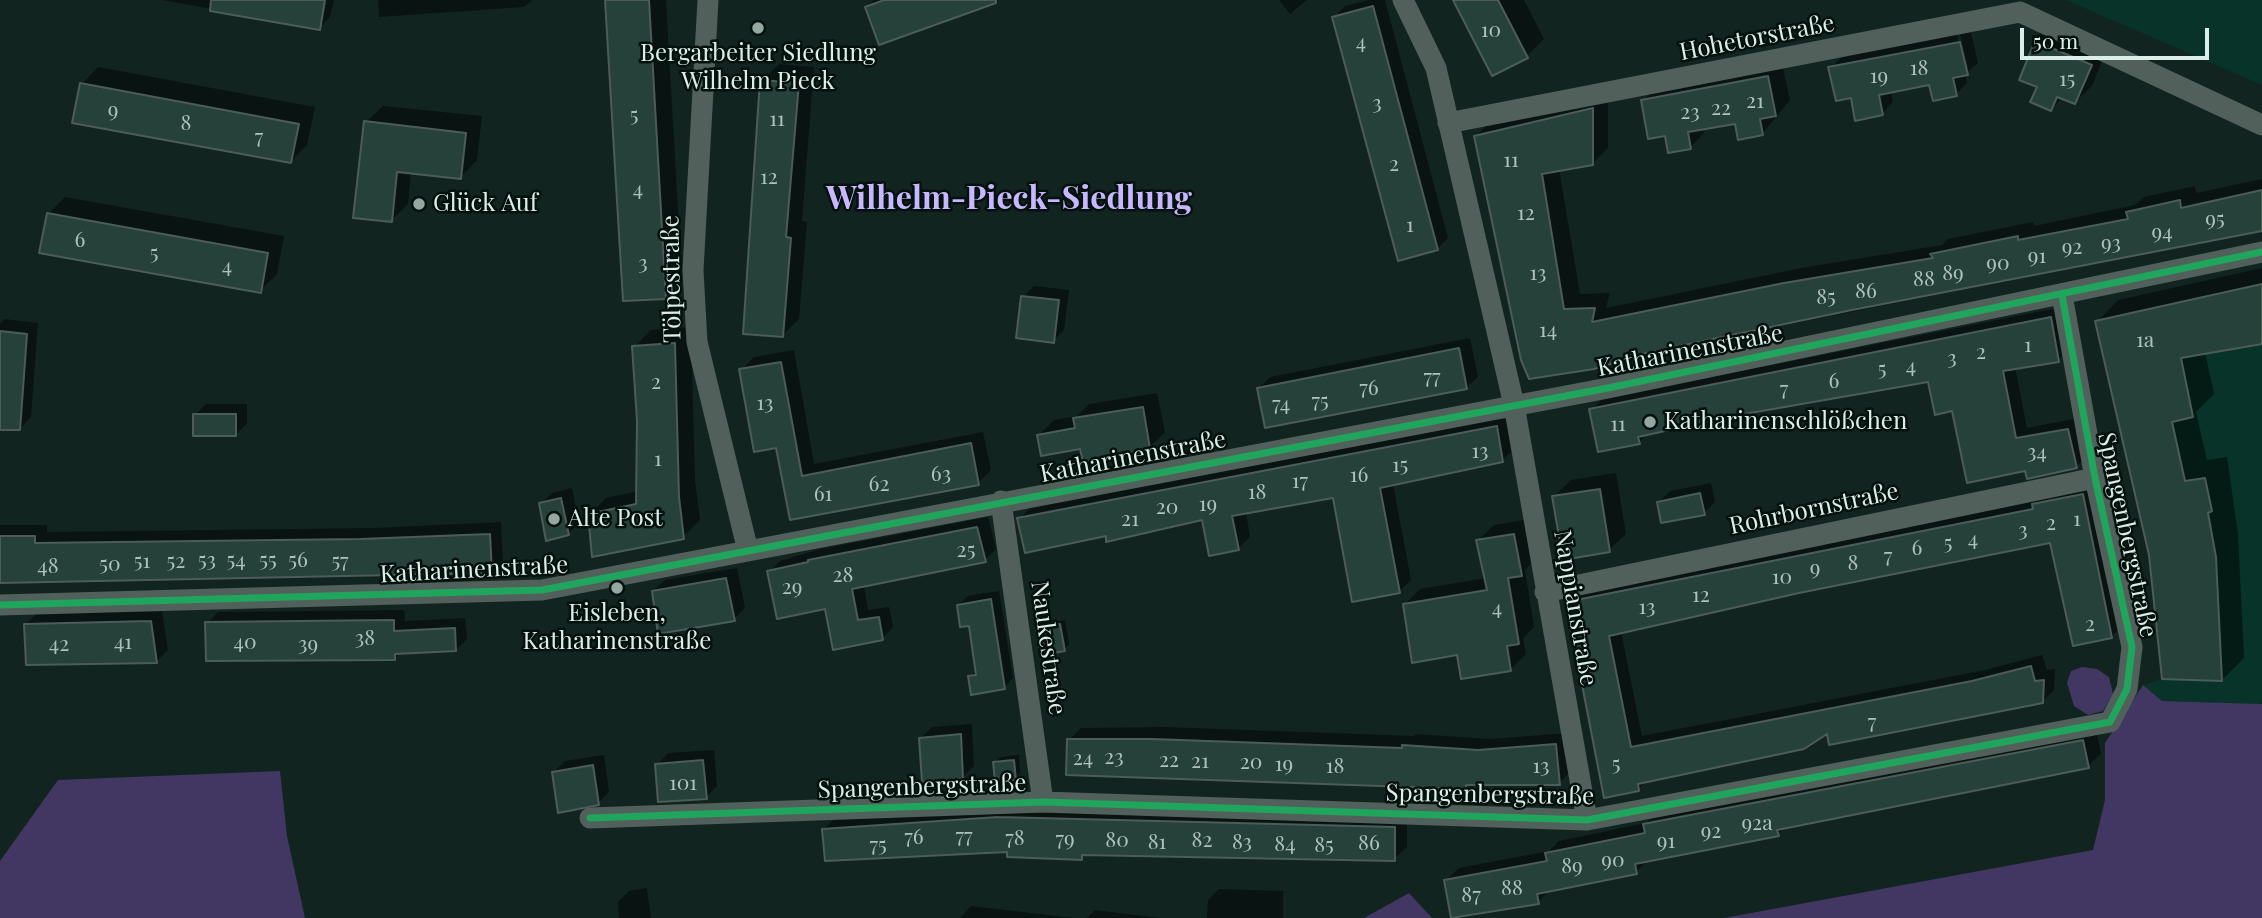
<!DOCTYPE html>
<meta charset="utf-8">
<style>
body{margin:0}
#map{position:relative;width:2262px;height:918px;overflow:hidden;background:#122420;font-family:"Playfair Display",serif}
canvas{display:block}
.scale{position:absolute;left:2020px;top:28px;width:189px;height:32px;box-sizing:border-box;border:4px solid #dbeee7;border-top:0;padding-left:9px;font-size:21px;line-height:24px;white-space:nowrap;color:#dbeee7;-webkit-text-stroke:5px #05110d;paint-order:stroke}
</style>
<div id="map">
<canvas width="2262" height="918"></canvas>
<div class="scale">50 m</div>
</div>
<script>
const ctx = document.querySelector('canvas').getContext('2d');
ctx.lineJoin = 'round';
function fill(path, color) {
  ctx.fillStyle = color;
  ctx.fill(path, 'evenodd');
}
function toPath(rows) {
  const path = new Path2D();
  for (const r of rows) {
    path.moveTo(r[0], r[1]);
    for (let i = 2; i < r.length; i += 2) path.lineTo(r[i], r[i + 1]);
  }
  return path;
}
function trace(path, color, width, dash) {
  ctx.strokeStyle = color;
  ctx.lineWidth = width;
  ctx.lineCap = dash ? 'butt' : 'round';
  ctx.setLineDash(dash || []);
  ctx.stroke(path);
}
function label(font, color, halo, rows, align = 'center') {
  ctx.font = font + ' "Playfair Display",serif';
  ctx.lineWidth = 5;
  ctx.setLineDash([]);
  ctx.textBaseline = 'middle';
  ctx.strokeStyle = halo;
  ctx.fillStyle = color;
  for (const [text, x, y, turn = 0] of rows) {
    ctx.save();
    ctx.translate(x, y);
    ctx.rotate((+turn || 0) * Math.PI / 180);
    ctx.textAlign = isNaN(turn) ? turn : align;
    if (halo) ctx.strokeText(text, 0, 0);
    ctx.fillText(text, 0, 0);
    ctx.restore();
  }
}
fill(toPath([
 [2066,0,2262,0,2262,85],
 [2262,284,2262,700,2260,704,2162,701,2143,685,2162,679,2149,555,2095,321]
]), '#083328');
fill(toPath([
 [2082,667,2097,669,2109,677,2113,694,2103,711,2088,715,2074,706,2067,683,2071,671],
 [2143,685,2162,701,2262,704,2262,918,1724,918,2093,850,2105,800,2105,743],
 [280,771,287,836,305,918,0,918,0,861,58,780],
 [1409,893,1432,918,1364,918]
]), '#413762');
fill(toPath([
 [162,0,334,0,330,17,319,28],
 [378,0,532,0,524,7,379,17],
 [607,0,666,0,682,280,666,297],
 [874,0,998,0,880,43,867,7],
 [1279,0,1307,0,1290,14],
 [1369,0,1385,0,1448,238,1437,249,1334,17,1345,6],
 [1455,0,1524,0,1544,39,1527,56,1493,74],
 [2053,25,2107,48,2092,86,2075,102,2063,97,2051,109,2039,87,2036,42],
 [1971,32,1978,63,1965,74,1967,83,1956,94,1931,83,1891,91,1893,102,1882,114,1852,96,1830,68,1842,57,1957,34,1964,68,1968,68,1960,34],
 [1782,63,1790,100,1762,134,1736,122,1703,128,1704,133,1690,148,1666,134,1643,101,1657,87],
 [779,64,814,67,802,221,807,222,799,319,782,336,762,81],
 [98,67,315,107,307,145,291,161,82,84],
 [1608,94,1608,148,1592,164,1559,169,1580,294,1610,293,1606,308,1801,268,1942,245,1948,239,2033,222,2034,226,2135,205,2144,197,2195,186,2196,193,2262,179,2262,229,1530,377,1476,136,1492,120],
 [383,106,482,116,477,160,461,177,411,171,408,204,391,221,366,122],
 [65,197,284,236,277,274,260,291,48,214],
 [2262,268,2262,342,2205,352,2214,394,2196,412,2207,460,2227,457,2238,534,2244,658,2222,680,2150,555,2097,322,2118,300],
 [1034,286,1069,290,1064,330,1053,341,1023,297],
 [2062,307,2070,349,2058,360,2015,367,2027,428,2079,418,2087,456,2076,467,2026,469,1954,409,1930,380,1732,414,1649,432,1639,442,1591,410,1602,399],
 [4,319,38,323,31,417,20,429,0,429,0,324],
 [691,327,695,480,700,520,683,537,590,514,606,498,638,491,634,347,651,330],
 [1470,338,1478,377,1466,388,1259,388,1270,377],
 [794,350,814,464,983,432,991,470,978,483,792,518,777,446,741,370,754,357],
 [1157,393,1165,432,1150,447,1081,447,1039,435,1054,420,1077,416,1089,404],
 [206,404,247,404,247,424,235,435,195,415],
 [1508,415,1514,449,1502,461,1393,484,1411,580,1399,591,1334,496,1246,512,1250,537,1238,549,1204,518,1107,534,1019,519,1031,507],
 [1616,473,1626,534,1609,550,1554,497,1571,480],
 [1711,483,1715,502,1704,513,1659,502,1670,491],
 [2094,483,2123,625,2111,637,2051,540,1799,591,1621,631,1642,736,1985,670,2042,655,2047,670,2055,669,2054,690,2042,702,1828,731,1648,780,1638,789,1568,603,1579,591],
 [572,488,579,523,568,534,541,504,552,493],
 [988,517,996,549,985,560,864,585,868,610,889,607,893,627,882,639,769,572,780,561,821,549],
 [1529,519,1537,558,1525,570,1534,627,1523,638,1526,654,1510,670,1458,653,1404,605,1420,589,1486,578,1478,541,1494,525],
 [501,522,503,560,491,572,0,581,0,525,47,525,47,532,374,528],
 [737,568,745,608,734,619,653,591,665,580],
 [999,591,1013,678,1004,688,970,677,977,669,970,624,958,605,968,596],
 [404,610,405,621,465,618,467,639,456,650,401,652,395,658,207,623,218,612],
 [162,611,168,650,157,661,26,624,37,613],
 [1065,620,1069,644,1064,650,1038,628,1043,623],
 [972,724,974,766,963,777,920,739,932,727],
 [1165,727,1414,736,1416,734,1491,739,1568,733,1571,771,1559,783,1469,784,1465,788,1069,740,1081,728],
 [2096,729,2101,754,2088,766,1785,827,1778,834,1649,859,1636,872,1550,890,1538,902,1446,880,1459,868,1549,851,1559,841,1646,823,1658,812],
 [714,750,717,786,706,797,657,765,668,753],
 [604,755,609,792,598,803,554,772,565,761],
 [1019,755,1020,773,1015,778,995,762,1000,757],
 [1011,805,1407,815,1407,847,1394,859,1087,853,1082,858,824,829,836,817],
 [647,888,651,918,619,918,618,902,629,891],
 [1219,889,1283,891,1283,918,1207,918,1208,900],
 [971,906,1074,918,960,918],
 [1095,910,1160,918,1087,918]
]), '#0007');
const building = toPath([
 [211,0,325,0,320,30,210,11,211,0],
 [605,0,649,0,666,299,623,301,605,0],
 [884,0,996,0,996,3,879,45,865,7,884,0],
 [1453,0,1498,0,1528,58,1492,76,1453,0],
 [1373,6,1438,250,1398,261,1332,17,1373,6],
 [2035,41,2092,65,2075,104,2057,97,2051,111,2030,102,2037,87,2019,80,2035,41],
 [1960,42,1968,75,1953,78,1957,96,1933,101,1929,85,1879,95,1883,115,1855,121,1851,98,1836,101,1828,67,1960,42],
 [1768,76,1776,116,1760,119,1763,135,1738,140,1735,124,1688,132,1691,149,1668,153,1665,136,1648,139,1641,100,1768,76],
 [760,80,799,83,786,237,791,238,783,337,743,334,760,80],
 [80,83,299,124,291,163,72,123,80,83],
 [1593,108,1593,165,1542,174,1564,309,1595,308,1592,322,1784,283,1933,258,1930,254,2018,236,2018,240,2128,219,2126,212,2180,200,2181,208,2262,190,2262,231,1852,310,1646,353,1594,369,1529,379,1521,360,1474,136,1593,108],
 [364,121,466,133,461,179,397,172,392,222,353,218,364,121],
 [47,213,268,253,261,293,39,253,47,213],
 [2262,284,2262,344,2181,358,2193,417,2172,422,2185,481,2205,478,2212,511,2208,513,2216,557,2222,681,2162,679,2149,555,2095,321,2262,284],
 [1021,296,1059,300,1054,343,1016,338,1021,296],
 [2051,317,2059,362,2003,371,2016,438,2068,429,2077,468,2027,479,2025,471,1967,483,1952,411,1935,415,1928,382,1733,416,1638,437,1640,444,1598,452,1589,409,2051,317],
 [0,331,27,334,20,430,0,430,0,331],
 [675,343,679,497,684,539,592,557,588,514,636,504,637,421,632,346,675,343],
 [1459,348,1467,389,1265,428,1257,388,1459,348],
 [781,362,802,476,971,443,979,485,790,520,776,448,754,452,739,369,781,362],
 [1143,407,1150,449,1083,462,1080,449,1041,456,1037,435,1075,428,1073,418,1143,407],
 [193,414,236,414,236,436,193,436,193,414],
 [1497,426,1503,462,1380,488,1400,593,1352,602,1333,498,1232,516,1239,550,1209,556,1202,520,1106,542,1106,536,1025,553,1017,518,1497,426],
 [1600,489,1610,552,1563,560,1552,496,1600,489],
 [1700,493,1705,515,1661,523,1657,502,1700,493],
 [2083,494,2112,638,2073,646,2050,543,1799,593,1609,636,1631,747,1972,681,2031,666,2035,681,2044,680,2043,703,1829,745,1827,734,1804,749,1638,784,1639,791,1604,798,1566,602,2033,509,2032,504,2083,494],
 [561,498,569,535,546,541,539,503,561,498],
 [977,527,986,562,852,589,858,620,879,617,883,640,833,650,825,609,777,619,767,571,808,562,808,560,977,527],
 [490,534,492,573,0,583,0,536,35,536,35,543,361,539,490,534],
 [1514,534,1522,576,1508,578,1519,644,1507,646,1511,671,1461,679,1457,655,1412,663,1403,604,1487,590,1476,540,1514,534],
 [726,578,735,621,658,634,652,591,726,578],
 [991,599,1005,689,971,695,968,676,976,675,969,626,960,627,957,605,991,599],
 [394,620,394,631,455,628,456,651,395,654,395,660,206,661,205,622,394,620],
 [151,621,157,663,26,665,24,624,151,621],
 [1060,624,1065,651,1041,655,1036,628,1060,624],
 [961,734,963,779,922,782,919,738,961,734],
 [1067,739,1152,739,1402,748,1402,745,1478,750,1556,744,1560,785,1466,785,1466,789,1066,775,1067,739],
 [2083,740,2089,768,1777,830,1779,836,1635,864,1637,874,1537,894,1539,904,1451,918,1444,880,1547,861,1545,853,1645,833,1643,824,2083,740],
 [703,760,707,799,658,802,655,764,703,760],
 [1014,760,1016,780,995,781,993,762,1014,760],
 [593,765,599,805,558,813,552,772,593,765],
 [998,817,1395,827,1395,861,1082,855,1082,860,1007,857,1007,852,825,861,822,829,998,817]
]);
fill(building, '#26403a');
trace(building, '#4c5c57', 2);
trace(toPath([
 [708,0,693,270,697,342,748,551],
 [1403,0,1436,68,1514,405,1587,820],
 [1448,123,2020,12,2262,125],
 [1001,501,1043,802],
 [1545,592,2095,478],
 [0,605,542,590,1608,388,2262,252],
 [590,818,1043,802,1587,820,2110,722,2127,689,2132,647,2095,478,2062,295]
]), '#52605c', 21);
trace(toPath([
 [0,605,542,590,1608,388,2262,252],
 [590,818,1043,802,1587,820,2110,722,2127,689,2132,647,2095,478,2062,295]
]), '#20a55d', 7);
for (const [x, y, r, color] of [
 [758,28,7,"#95a7a1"],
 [419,204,7,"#95a7a1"],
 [1650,422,7,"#95a7a1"],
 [554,519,7,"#95a7a1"],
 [617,588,7,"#95a7a1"]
]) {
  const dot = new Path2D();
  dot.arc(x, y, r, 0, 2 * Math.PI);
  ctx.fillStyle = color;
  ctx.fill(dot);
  trace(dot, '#05110d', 2.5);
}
label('21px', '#aec2bc', null, [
 ["10",1491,30],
 ["4",1361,42],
 ["18",1919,68],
 ["19",1879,76],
 ["15",2067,79],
 ["21",1755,101],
 ["3",1377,103],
 ["22",1721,108],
 ["9",113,110],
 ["23",1690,112],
 ["5",634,115],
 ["11",777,119],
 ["8",186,123],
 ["7",259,137],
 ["11",1511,160],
 ["2",1394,164],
 ["12",769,177],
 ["4",638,189],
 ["12",1526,213],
 ["95",2215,219],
 ["1",1410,225],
 ["94",2162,232],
 ["6",80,240],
 ["93",2111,243],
 ["92",2072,247],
 ["5",154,253],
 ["91",2037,256],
 ["3",643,263],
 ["90",1998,263],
 ["4",227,266],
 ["13",1538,273],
 ["89",1953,273],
 ["88",1924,279],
 ["86",1866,291],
 ["85",1826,297],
 ["14",1548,330],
 ["1a",2145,340],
 ["1",2028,345],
 ["2",1981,352],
 ["3",1952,358],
 ["4",1911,366],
 ["5",1882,369],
 ["77",1432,377],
 ["6",1834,381],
 ["2",656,382],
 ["76",1369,388],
 ["7",1784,389],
 ["75",1320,401],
 ["13",765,403],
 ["74",1281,404],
 ["11",1618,424],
 ["13",1480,451],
 ["34",2037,452],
 ["1",658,459],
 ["15",1400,465],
 ["63",941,474],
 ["16",1359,475],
 ["17",1300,481],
 ["62",879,484],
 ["18",1257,492],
 ["61",823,494],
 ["19",1208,504],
 ["20",1167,507],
 ["21",1130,519],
 ["1",2077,519],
 ["2",2051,523],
 ["3",2023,530],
 ["4",1973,539],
 ["5",1948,543],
 ["6",1917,548],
 ["25",966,550],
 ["7",1888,556],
 ["53",207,560],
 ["54",236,560],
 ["55",268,560],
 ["56",298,560],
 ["51",142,561],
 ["52",176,561],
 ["57",340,561],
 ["8",1853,563],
 ["50",110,564],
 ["48",48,566],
 ["9",1815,568],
 ["28",843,575],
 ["10",1782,577],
 ["29",792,587],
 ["12",1701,595],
 ["13",1647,607],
 ["4",1497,608],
 ["2",2090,624],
 ["38",365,638],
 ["41",123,642],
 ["40",245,642],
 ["42",59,644],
 ["39",308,644],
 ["7",1872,722],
 ["23",1114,757],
 ["24",1083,758],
 ["22",1169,760],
 ["21",1200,761],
 ["20",1251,762],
 ["19",1284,764],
 ["5",1616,764],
 ["18",1335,766],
 ["13",1541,766],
 ["101",683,783],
 ["92a",1757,823],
 ["92",1711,831],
 ["77",964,836],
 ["76",914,837],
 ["78",1015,838],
 ["79",1065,839],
 ["80",1117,840],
 ["82",1202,840],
 ["91",1666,841],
 ["81",1157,842],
 ["83",1242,842],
 ["86",1369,843],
 ["84",1285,844],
 ["75",878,845],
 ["85",1324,845],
 ["90",1613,860],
 ["89",1572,866],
 ["88",1512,888],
 ["87",1471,895]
]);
label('24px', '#dbeee7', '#05110d', [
 ["Hohetorstraße",1757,38,-11],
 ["Tölpestraße",672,279,-91],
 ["Katharinenstraße",1690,351,-11],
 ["Katharinenstraße",1133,457,-11],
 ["Rohrbornstraße",1814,509,-12],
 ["Spangenbergstraße",2127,535,78],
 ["Katharinenstraße",474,570,-3],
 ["Nappianstraße",1575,608,80],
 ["Naukestraße",1048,648,82],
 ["Spangenbergstraße",922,787,-2],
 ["Spangenbergstraße",1490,795,1]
]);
label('24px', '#dbeee7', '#05110d', [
 ["Bergarbeiter Siedlung",758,54,"center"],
 ["Wilhelm Pieck",758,82,"center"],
 ["Glück Auf",433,204],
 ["Katharinenschlößchen",1664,422],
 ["Alte Post",568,519],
 ["Eisleben,",617,614,"center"],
 ["Katharinenstraße",617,642,"center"]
], 'left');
label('bold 32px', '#c7b7fe', '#05110d', [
 ["Wilhelm-Pieck-Siedlung",1009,199]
]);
</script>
